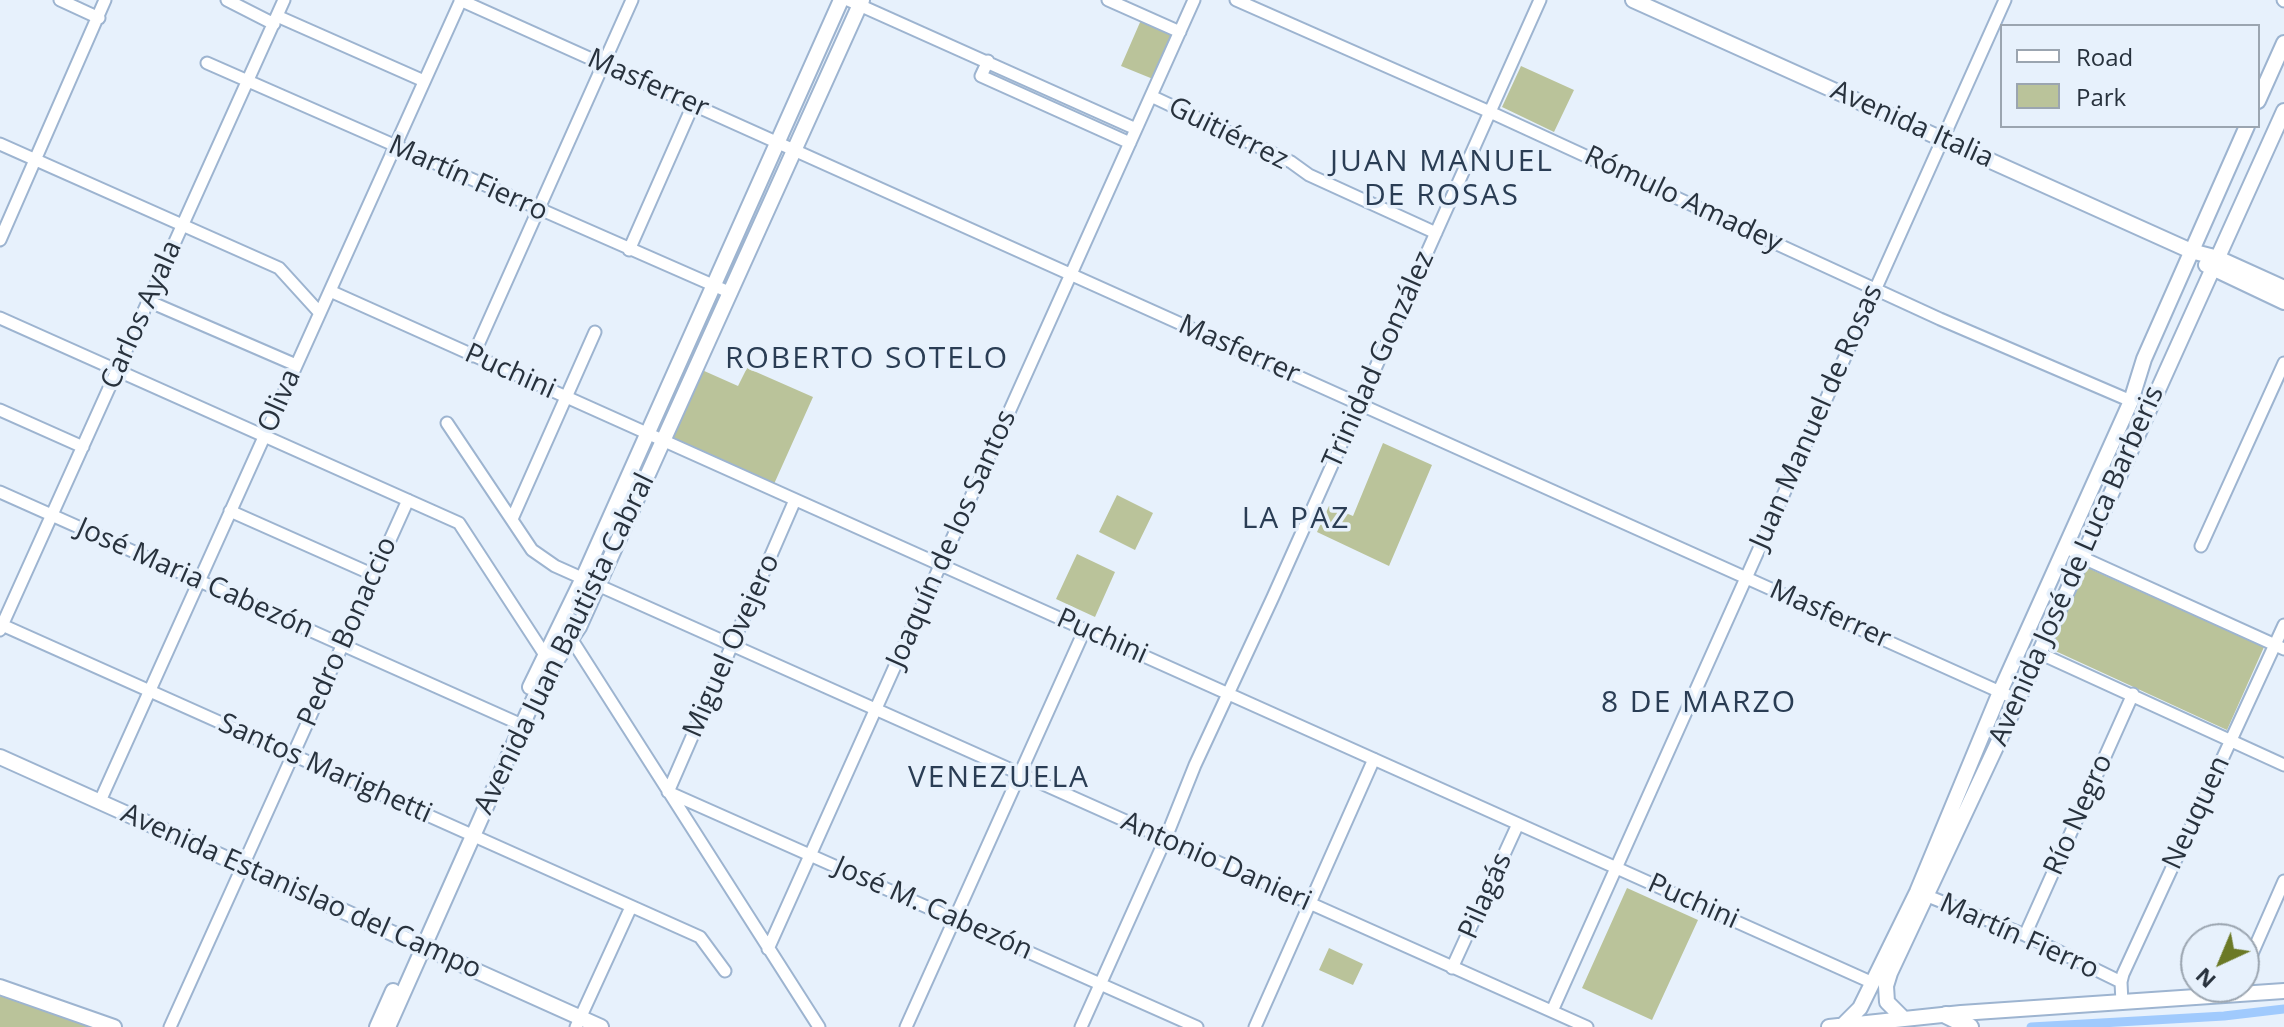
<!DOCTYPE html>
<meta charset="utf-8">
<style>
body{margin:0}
#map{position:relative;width:2284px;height:1027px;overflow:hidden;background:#e7f1fc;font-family:"Open Sans",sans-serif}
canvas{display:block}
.legend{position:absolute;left:2000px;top:24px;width:260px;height:104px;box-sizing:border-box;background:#e7f1fc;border:2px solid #9ba5b0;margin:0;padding:10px 14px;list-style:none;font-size:24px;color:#28323d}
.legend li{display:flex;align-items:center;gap:16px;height:40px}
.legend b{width:40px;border:2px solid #9ba5b0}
.north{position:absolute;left:2180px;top:923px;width:80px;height:80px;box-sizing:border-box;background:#e7f1fc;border:2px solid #9ba5b0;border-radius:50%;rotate:224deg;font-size:22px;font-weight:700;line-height:32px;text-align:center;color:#28323d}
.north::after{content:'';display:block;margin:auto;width:28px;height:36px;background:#6b7926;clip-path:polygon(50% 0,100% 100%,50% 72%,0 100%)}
</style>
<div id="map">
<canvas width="2284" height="1027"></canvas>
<ul class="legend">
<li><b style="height:10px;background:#fff"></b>Road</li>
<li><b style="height:22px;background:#bac39a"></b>Park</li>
</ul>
<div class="north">N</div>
</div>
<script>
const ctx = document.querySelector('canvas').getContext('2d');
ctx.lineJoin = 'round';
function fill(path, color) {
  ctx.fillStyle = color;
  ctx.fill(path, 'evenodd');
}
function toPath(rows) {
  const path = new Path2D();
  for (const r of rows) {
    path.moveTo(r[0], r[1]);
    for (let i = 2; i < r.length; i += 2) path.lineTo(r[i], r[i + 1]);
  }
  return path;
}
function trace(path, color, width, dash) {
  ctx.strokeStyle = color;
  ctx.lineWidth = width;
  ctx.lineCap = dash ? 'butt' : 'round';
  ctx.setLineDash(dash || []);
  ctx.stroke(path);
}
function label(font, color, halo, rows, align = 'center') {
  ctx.font = font + ' "Open Sans",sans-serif';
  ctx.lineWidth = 7;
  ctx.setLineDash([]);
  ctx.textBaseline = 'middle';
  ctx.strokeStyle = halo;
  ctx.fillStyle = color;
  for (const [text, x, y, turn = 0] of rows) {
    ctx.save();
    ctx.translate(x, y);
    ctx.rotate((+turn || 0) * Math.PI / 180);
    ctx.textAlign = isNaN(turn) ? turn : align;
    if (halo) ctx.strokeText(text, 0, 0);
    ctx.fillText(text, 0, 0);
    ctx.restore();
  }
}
fill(toPath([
 [1141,20,1173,34,1153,79,1121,66],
 [1521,66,1574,90,1554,132,1502,107],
 [747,368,813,397,774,484,671,438,702,370,738,386],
 [1383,443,1432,465,1389,566,1317,532,1329,506,1353,516],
 [1117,495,1153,513,1135,550,1099,532],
 [1077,554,1115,572,1095,617,1056,599],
 [2086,567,2264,647,2227,730,2051,649],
 [1627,888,1698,920,1652,1020,1582,988],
 [1329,948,1363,964,1353,985,1319,970],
 [0,996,38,1008,95,1027,0,1027]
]), '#bac39a');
trace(toPath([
 [2031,1027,2224,1016,2284,1009]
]), '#a0cafd', 9);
const minor = toPath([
 [60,0,99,18],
 [227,0,274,24],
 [460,0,2018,700],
 [848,0,1136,129],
 [1108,0,1180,32],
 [1236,0,1490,112,1940,319,2131,401],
 [2283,0,2284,1],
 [277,16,424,81],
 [988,61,981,76,1130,143],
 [207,63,731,293],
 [1151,96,1291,162,1309,175,1436,233],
 [0,144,279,268,319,312],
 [0,240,105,0],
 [629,250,693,105],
 [330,291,1873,983],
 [148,301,296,365],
 [0,318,459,523,545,655],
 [473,356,632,0],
 [0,410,83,447],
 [447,423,532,550,555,566,1587,1027],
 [0,492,522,725],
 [795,500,668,792,1197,1027],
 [230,511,374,575],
 [512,519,595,332],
 [2066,546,2081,557,2284,649],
 [2201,546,2284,363],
 [0,624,700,937,725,971],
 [0,630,284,0],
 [572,640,819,1027],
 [2039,653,2284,765],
 [100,801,461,0],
 [1920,893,2025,935,2121,982],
 [2025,935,2133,694],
 [768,949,1194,0],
 [1452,968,1518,824],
 [2244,972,2284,881],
 [2122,1003,2121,982,2123,974,2284,625],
 [1552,1011,2005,0],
 [170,1027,408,500],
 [576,1027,631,907],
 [906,1027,1085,629],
 [1081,1027,1165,840,1195,765,1273,597,1540,0],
 [1255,1027,1374,759]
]);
const major = toPath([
 [1633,0,2191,251,2218,258,2284,288],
 [2258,101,2284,43],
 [2206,265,2284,302],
 [530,687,583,578,841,0],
 [0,757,601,1027],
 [0,987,114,1027],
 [1903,1018,1887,1002,1886,986,1890,973,2018,700,2284,111],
 [1843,1025,1860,1008,1917,892,2000,692,2131,401,2144,359,2247,126],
 [377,1027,393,991],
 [388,1027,541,683,579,627,862,0],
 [1829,1027,1961,1013,2284,991]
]);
const highway = toPath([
 [1946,1015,1970,1027]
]);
trace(minor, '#9db4d0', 15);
trace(major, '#9db4d0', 18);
trace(highway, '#9db4d0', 20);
trace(minor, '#fff', 11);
trace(major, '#fff', 14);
trace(highway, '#fff', 16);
label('28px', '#28323d', '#e7f1fc', [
 ["Masferrer",648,84,24],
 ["Avenida Italia",1912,125,24],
 ["Guitiérrez",1228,134,26],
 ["Martín Fierro",468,179,24],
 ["Rómulo Amadey",1683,200,25],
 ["Carlos Ayala",142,315,-66],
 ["Masferrer",1239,350,24],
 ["Trinidad González",1379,360,-66],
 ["Puchini",510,372,24],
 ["Oliva",280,401,-66],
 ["Juan Manuel de Rosas",1817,417,-66],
 ["Joaquín de los Santos",952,539,-66],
 ["Avenida José de Luca Barberis",2077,566,-66],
 ["José Maria Cabezón",195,579,24],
 ["Masferrer",1830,615,24],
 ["Pedro Bonaccio",348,632,-66],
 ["Puchini",1102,637,24],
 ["Avenida Juan Bautista Cabral",565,644,-64],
 ["Miguel Ovejero",732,646,-66],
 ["Santos Marighetti",325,769,24],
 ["Neuquen",2197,813,-65],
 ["Río Negro",2079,815,-66],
 ["Antonio Danieri",1216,862,24],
 ["Avenida Estanislao del Campo",301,892,24],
 ["Pilagás",1486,896,-66],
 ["Puchini",1693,902,24],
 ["José M. Cabezón",933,909,24],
 ["Martín Fierro",2019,937,24]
]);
ctx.letterSpacing = '2px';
label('30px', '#2a3d54', '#e7f1fc', [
 ["JUAN MANUEL",1442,162],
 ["DE ROSAS",1442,196],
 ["ROBERTO SOTELO",867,359],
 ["LA PAZ",1296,519],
 ["8 DE MARZO",1699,703],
 ["VENEZUELA",999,778]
]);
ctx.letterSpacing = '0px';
</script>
